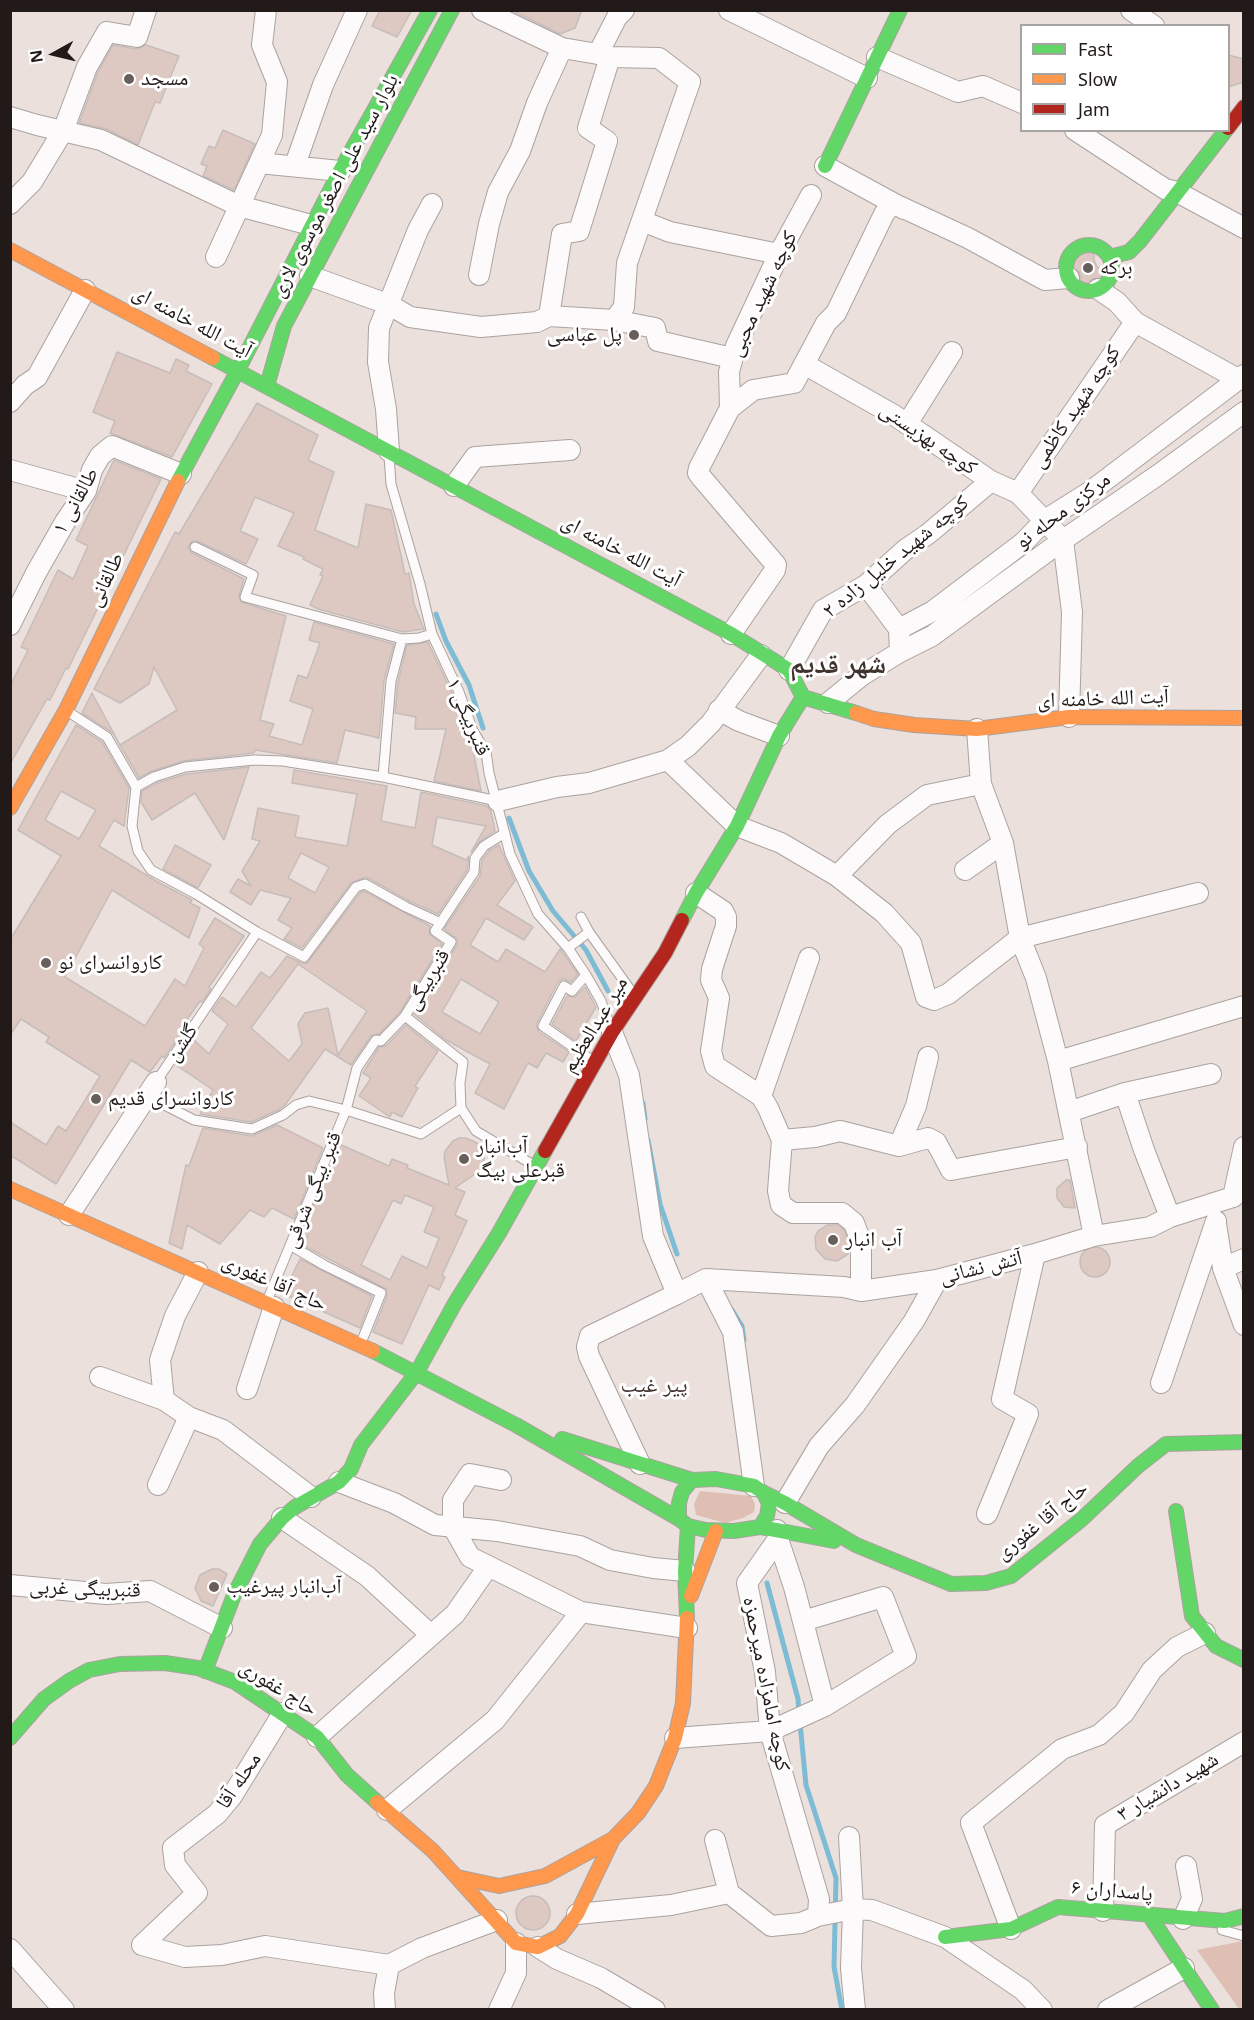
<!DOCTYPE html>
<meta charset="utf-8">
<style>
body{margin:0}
#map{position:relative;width:1254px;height:2020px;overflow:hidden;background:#ebe0dc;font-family:"Noto Sans",sans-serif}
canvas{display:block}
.frame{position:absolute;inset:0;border:12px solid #211a18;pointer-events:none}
.legend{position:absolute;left:1020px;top:24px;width:210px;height:108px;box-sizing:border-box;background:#fff;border:2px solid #a6a3a3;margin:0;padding:8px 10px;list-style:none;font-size:18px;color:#211a18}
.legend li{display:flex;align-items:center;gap:12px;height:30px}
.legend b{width:30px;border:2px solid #a6a3a3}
.north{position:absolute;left:24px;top:24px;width:60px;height:60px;-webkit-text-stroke:4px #fff;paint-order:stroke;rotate:262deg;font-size:16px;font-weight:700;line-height:24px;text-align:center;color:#211a18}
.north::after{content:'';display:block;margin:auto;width:21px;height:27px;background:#211a18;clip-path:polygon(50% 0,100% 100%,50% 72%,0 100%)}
</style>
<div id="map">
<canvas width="1254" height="2020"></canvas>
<div class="frame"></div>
<ul class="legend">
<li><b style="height:8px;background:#63d668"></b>Fast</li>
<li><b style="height:8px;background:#ff974d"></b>Slow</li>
<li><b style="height:8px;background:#b3261e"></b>Jam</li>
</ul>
<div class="north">N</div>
</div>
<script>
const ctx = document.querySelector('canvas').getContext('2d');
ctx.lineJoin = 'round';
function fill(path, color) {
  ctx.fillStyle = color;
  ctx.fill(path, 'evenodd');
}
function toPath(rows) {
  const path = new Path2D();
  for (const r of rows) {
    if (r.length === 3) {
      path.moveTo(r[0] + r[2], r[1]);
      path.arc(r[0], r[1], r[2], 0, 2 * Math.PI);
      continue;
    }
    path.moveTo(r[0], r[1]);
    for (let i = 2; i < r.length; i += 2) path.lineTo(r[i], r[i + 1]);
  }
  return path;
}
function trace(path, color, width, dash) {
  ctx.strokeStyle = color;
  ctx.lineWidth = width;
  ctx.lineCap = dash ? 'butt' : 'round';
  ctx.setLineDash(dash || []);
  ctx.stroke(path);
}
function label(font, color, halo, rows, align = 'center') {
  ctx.font = font + ' "Noto Sans","Noto Naskh Arabic",sans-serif';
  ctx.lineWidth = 6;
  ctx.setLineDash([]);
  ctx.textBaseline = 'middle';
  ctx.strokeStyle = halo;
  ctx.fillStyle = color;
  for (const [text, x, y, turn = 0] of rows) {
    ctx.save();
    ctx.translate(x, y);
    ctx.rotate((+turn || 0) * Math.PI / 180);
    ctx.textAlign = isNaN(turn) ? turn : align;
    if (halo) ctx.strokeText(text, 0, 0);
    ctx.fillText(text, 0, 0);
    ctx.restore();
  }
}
fill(toPath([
 [700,1491,751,1496,755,1504,754,1512,743,1518,725,1523,696,1515,694,1504],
 [1243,1941,1243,2009,1239,2009,1197,1950]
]), '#dfbfb4');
trace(toPath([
 [436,614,446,641,469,685,483,728],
 [509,818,529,871,553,911,586,950,608,991],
 [643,1103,645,1119],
 [648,1140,660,1204,677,1254],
 [732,1310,742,1326,744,1340],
 [767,1583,798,1699,799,1714],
 [800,1723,806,1785,836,1878,834,1967,842,2010]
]), '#7ebbd5', 5);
const building = toPath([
 [380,10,412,10,397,37,372,26,380,10],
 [511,10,582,10,575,28,560,34,511,10],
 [113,45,136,49,146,45,179,56,160,103,155,102,138,145,106,129,79,123,98,72,113,45],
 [1228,55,1244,59,1244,82,1228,87,1228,55],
 [223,130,255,144,234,190,203,176,207,166,201,164,209,146,215,148,223,130],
 [1084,252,1094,253,1094,260,1097,267,1105,272,1102,278,1092,279,1087,286,1080,283,1081,278,1079,272,1071,267,1075,259,1084,252],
 [117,352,170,373,176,359,189,365,186,371,212,384,172,457,110,433,115,421,93,412,117,352],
 [257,403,318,435,308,460,334,472,315,530,358,548,366,504,391,510,405,574,409,573,414,604,424,629,403,632,318,609,310,605,323,576,320,575,323,569,303,559,304,557,278,546,294,513,255,497,240,531,258,539,246,564,197,541,192,541,188,547,192,553,244,579,239,595,241,602,286,616,260,720,274,724,269,736,302,745,313,709,290,701,298,675,307,678,320,643,309,640,314,622,394,644,384,680,379,738,345,730,337,763,255,750,254,753,183,761,152,771,139,778,113,733,82,713,92,693,120,745,177,710,154,667,149,684,120,703,94,689,175,532,179,534,257,403],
 [114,460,161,479,68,669,66,668,50,700,47,699,10,764,10,686,28,650,21,647,58,570,73,579,88,546,76,540,114,460],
 [428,642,453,695,471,740,481,791,434,781,446,729,415,729,416,717,395,713,398,682,407,645,428,642],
 [76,725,102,742,129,788,124,826,114,820,99,846,156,881,192,900,190,903,200,908,189,938,112,890,65,977,145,1026,175,979,185,986,204,948,199,944,215,918,244,936,209,987,211,989,202,1002,200,1001,181,1028,183,1030,164,1058,162,1056,150,1072,131,1060,56,1184,10,1155,10,1122,46,1145,58,1126,66,1131,100,1076,46,1042,49,1037,21,1019,10,1035,10,940,61,856,18,830,76,725],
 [61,791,96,810,79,839,45,820,61,791],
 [249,767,224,840,195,793,152,820,141,802,142,791,157,783,186,774,249,767],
 [294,770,387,786,381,821,415,828,421,792,487,806,491,811,495,831,480,841,471,852,486,826,437,817,432,845,466,860,469,856,467,870,438,914,409,901,368,878,363,878,351,883,302,948,284,939,292,928,278,920,291,898,260,890,251,905,230,892,238,879,251,886,242,871,260,841,252,839,258,808,299,816,295,837,347,846,357,794,292,783,294,770],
 [301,853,329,867,315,893,288,878,301,853],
 [175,845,211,865,198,888,163,869,175,845],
 [499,845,515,881,497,905,533,927,524,940,486,918,470,945,498,962,506,949,545,972,560,949,578,974,571,982,563,979,558,982,536,1025,539,1032,569,1052,563,1062,546,1053,537,1068,528,1063,504,1109,475,1093,490,1064,446,1040,414,1014,457,945,457,939,444,929,480,876,482,860,489,851,499,845],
 [461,979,499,1002,480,1034,442,1012,461,979],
 [364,891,430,926,429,934,442,944,400,1012,379,1034,371,1036,351,1065,325,1049,285,1105,280,1109,251,1122,200,1114,213,1090,176,1065,193,1039,209,1054,228,1024,212,1011,222,997,236,1007,261,972,270,978,287,956,301,963,307,963,360,893,364,891],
 [298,964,367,1011,338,1055,328,1008,305,1013,298,1024,302,1044,289,1061,251,1028,298,964],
 [585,987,596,1007,576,1041,552,1024,567,996,575,997,585,987],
 [406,1025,438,1051,415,1086,418,1088,402,1117,392,1112,390,1117,359,1096,371,1078,363,1073,379,1047,386,1046,406,1025],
 [277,1125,323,1148,294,1219,272,1208,264,1217,250,1210,220,1244,187,1225,182,1249,169,1243,186,1165,189,1166,203,1128,252,1136,277,1125],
 [459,1138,466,1138,477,1143,484,1154,484,1160,478,1172,455,1188,465,1192,455,1215,467,1221,442,1275,445,1277,439,1290,429,1285,402,1344,373,1332,387,1296,386,1289,306,1247,304,1244,308,1234,303,1231,339,1144,389,1166,392,1159,408,1165,407,1168,449,1185,444,1157,445,1151,453,1141,459,1138],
 [405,1195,434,1207,424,1232,439,1238,427,1268,402,1256,390,1280,361,1265,393,1200,401,1204,405,1195],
 [1066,1180,1070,1180,1075,1208,1064,1207,1057,1198,1057,1188,1066,1180],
 [827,1225,838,1225,844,1230,849,1244,848,1254,837,1261,825,1259,816,1249,815,1237,818,1231,827,1225],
 [1095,1262,15],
 [300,1259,372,1296,360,1328,288,1296,285,1290,300,1259],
 [212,1569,219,1569,227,1574,213,1606,201,1601,195,1588,200,1575,212,1569],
 [533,1913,17]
]);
fill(building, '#ddc8c2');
trace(building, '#c6bdba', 1.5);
const lane = toPath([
 [389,456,391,484,420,584,432,634,459,692,473,731,486,752,489,773,510,854,538,914,568,948,586,975,601,1001,610,1026],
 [195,547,253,575,245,597,402,639,419,638,432,634],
 [67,711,107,737,136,787,132,826,138,851,151,870,196,894,257,932,304,957,356,887,365,884,406,907,441,923],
 [383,777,391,681,402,639],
 [136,787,154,777,185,767,254,760,283,761,383,777,498,801],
 [505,833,484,846,475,858,474,872,435,931,451,942,405,1016,463,1062,460,1083,461,1108,476,1131,535,1166],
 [581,917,589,932,634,995],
 [568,948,589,932],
 [586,975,572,991,564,986,543,1026,593,1061],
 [156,1082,257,932],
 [147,1096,194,1120,252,1129,283,1115,296,1105,309,1101,346,1110,421,1134,461,1108],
 [290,1245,324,1265,381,1293,361,1343],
 [267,1301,346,1110,357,1068,376,1040,381,1041,405,1016],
 [1222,1930,1244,1936]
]);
const street = toPath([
 [482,10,562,48],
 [729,10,867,78],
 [1131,10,1154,26],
 [598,54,610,57,659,58,690,82,627,263,624,307,614,320],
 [877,57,958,92,983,86,1022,103],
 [10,117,37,125,101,140,239,206,311,225],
 [1075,130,1165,189,1177,192,1244,228],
 [259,163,340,171],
 [295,165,323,85,357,10],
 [825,166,904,209],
 [10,204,32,182,63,131,87,67,107,32,137,37,146,10],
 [642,221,670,232,779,254],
 [216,257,272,135,277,82,262,45,266,10],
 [479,275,489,224,498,192,520,151,537,103,562,48,598,54,617,17,624,10],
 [310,276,390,305,410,317,481,327,537,322,549,316,614,320,655,328,658,341,732,358],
 [1098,289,1117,302,1135,322,1238,379],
 [549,316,562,234,579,231,607,141,588,128,610,57],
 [804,364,894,415,991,481,1018,493,1063,540,1072,612,1069,717],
 [10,402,25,385,37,377,85,290],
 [730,408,753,390,794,383,826,323,836,313,884,214,890,206,899,206,968,238,1045,280,1069,278],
 [907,424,952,352],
 [389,451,386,409,378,362,379,328,418,230,432,204],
 [10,470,86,491],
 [454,486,475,457,570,450],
 [1018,493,1135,322],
 [866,585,899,629],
 [10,625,36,573,65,522,86,491,92,470,100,456,112,446,181,474],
 [731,634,775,570,776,565,701,477,698,473,699,468,730,408,729,372,736,346,779,254,811,195],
 [900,652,899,629,933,611,1024,542,1045,520,1091,491,1244,375],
 [789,670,823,610,866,585,906,549,928,534,991,481],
 [828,703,861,676,900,652,932,636,1063,540,1158,475,1244,412],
 [719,710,739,721,779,736],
 [977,729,981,784,1003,843,1020,938,1036,978,1058,1061,1094,1236],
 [668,760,737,826,781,843,837,876,884,913,911,943,926,997,934,1000,948,994,1020,938,1198,893],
 [498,801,557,787,589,783,668,760,688,746,711,723,761,655],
 [965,870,1003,843],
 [837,876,888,824,927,795,981,784],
 [696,893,723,911,726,917,726,926,712,969,711,980,719,998,711,1051,715,1066,761,1096,768,1108,782,1140,815,1137,840,1131,899,1146,928,1138,936,1142,951,1170,1077,1147],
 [612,1032,629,1075,653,1236,677,1294,706,1279,733,1332,754,1486],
 [1058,1061,1244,1006],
 [1125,1093,1144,1150,1170,1217],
 [761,1096,809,958],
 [1069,1112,1125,1093,1211,1074],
 [782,1140,778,1191,781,1205,793,1213,842,1213,854,1223,861,1242,861,1291],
 [899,1146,916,1106,928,1057],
 [1233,1197,1244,1147],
 [69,1215,156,1082],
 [1216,1224,1223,1268,1244,1259],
 [1223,1268,1244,1325],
 [198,1272,175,1316,160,1360,164,1400,189,1417,223,1430,311,1497],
 [706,1279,844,1287,861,1291,937,1280,1035,1254,1094,1236,1150,1227,1170,1217,1233,1197,1244,1187],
 [100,1377,164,1400],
 [1161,1383,1216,1221],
 [247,1389,274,1307],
 [640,1464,589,1356,587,1347,590,1336,677,1294],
 [501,1480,470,1474,453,1500,453,1527,470,1557,581,1612,687,1628],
 [339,1482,394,1503,435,1525,497,1531,580,1546,610,1560,653,1568,685,1571],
 [158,1485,189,1417],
 [785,1503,819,1446,855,1405,914,1321,937,1280],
 [987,1514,1028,1414,1002,1399,1035,1254],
 [282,1518,367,1576,431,1635],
 [777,1530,778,1539,747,1583,765,1672,770,1731,819,1899,818,1916],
 [10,1585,106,1594,150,1591,222,1628],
 [803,1621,883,1597,906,1656,825,1706],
 [317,1737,455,1614,488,1567],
 [675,1738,770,1731,825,1706,794,1587,778,1539],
 [387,1810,495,1720,581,1612],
 [849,1837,853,1909,851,1968,855,2010],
 [715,1840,729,1893],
 [1103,1911,1105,1825,1244,1742],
 [577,1914,671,1905,729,1893,771,1926,801,1923,818,1916,853,1909,872,1910,945,1937,1023,1990,1042,2010],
 [1183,1919,1192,1899,1186,1866],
 [1011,1929,971,1823,1062,1749,1099,1735,1124,1713,1152,1670,1177,1647,1205,1633],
 [142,1945,197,1893,175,1865,173,1848,217,1814,232,1796,283,1713],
 [142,1945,185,1957,222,1955,265,1946,389,1965],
 [538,1947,557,1959,601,1978,655,2010],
 [10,1949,64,2010],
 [385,2010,384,1993,389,1965,422,1948,497,1920],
 [499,2010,516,1973,516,1943],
 [1108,2010,1184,1968]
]);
const fast = toPath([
 [825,166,900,10],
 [1089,268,23],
 [1109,257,1129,252,1140,241,1226,130],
 [213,358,731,634,789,670,803,697,856,713],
 [267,386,284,326,452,10],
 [178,481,238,370,340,171,430,10],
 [682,920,696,893,737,826,779,736,803,697],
 [373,1351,516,1425,679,1519],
 [562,1439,692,1480,716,1479,754,1486,764,1493,769,1504,767,1516,760,1527,734,1531,706,1530,688,1526,679,1519,679,1503,682,1492,692,1480],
 [764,1493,785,1503,856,1545,951,1584,986,1583,1011,1576,1082,1519,1138,1466,1166,1444,1244,1442],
 [1176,1511,1192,1616,1216,1646,1244,1660],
 [760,1527,834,1541],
 [687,1618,685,1571,688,1526],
 [205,1671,234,1595,260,1544,282,1518,295,1507,339,1482,351,1469,361,1445,417,1372,455,1303,499,1233,545,1151],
 [10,1738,44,1699,69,1681,89,1670,120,1664,165,1663,198,1668,235,1682,317,1737,347,1775,377,1802],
 [1149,1915,1212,2010],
 [945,1937,1011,1929,1058,1907,1225,1921,1244,1916]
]);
const slow = toPath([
 [10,250,213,358],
 [856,713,874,719,914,725,977,729,1069,717,1244,718],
 [10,808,66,710,178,481],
 [10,1189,373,1351],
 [691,1596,716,1531],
 [377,1802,433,1851,516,1943,538,1947,560,1936,577,1914,613,1839],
 [457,1877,499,1886,545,1876,613,1839,638,1813,656,1786,675,1738,683,1703,687,1618]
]);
const jam = toPath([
 [1228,128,1244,107],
 [545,1151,612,1032,665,953,682,920]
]);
trace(lane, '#aba29f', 11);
trace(street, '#aba29f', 22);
trace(fast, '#aba29f', 16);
trace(slow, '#aba29f', 16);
trace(jam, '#aba29f', 16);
trace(lane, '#fcfafa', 9);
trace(street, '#fcfafa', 20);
trace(fast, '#63d668', 14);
trace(slow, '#ff974d', 14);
trace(jam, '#b3261e', 14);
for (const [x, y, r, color] of [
 [129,79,6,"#685f5d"],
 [1088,268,6,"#685f5d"],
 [634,335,6,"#685f5d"],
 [46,963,6,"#685f5d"],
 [96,1099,6,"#685f5d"],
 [464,1159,6,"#685f5d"],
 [833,1240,6,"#685f5d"],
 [214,1587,6,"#685f5d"]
]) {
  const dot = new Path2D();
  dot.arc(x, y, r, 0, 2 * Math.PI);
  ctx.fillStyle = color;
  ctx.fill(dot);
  trace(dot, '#fff', 2);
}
label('21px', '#211a18', '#fff', [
 ["مسجد",141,79],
 ["برکه",1100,268],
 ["پل عباسی",622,335,"right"],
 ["کاروانسرای نو",58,963],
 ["کاروانسرای قدیم",108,1099],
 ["آب‌انبار",476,1147],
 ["قبرعلی بیگ",476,1171],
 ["آب انبار",845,1240],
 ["آب‌انبار پیرغیب",226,1587]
], 'left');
label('21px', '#211a18', '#fff', [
 ["بلوار سید علی اصغر موسوی لاری",335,186,-62],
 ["کوچه شهید محبی",763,294,-65],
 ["آیت الله خامنه ای",192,322,28],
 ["کوچه شهید کاظمی",1076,407,-56],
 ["کوچه بهزیستی",928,439,34],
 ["طالقانی ۱",76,501,-61],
 ["مرکزی محله نو",1063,511,-37],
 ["آیت الله خامنه ای",621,551,28],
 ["کوچه شهید خلیل زاده ۲",896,557,-39],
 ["طالقانی",106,580,-64],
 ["آیت الله خامنه ای",1103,699,-2],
 ["قنبربیگی ۱",468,717,67],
 ["قنبربیگی",428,980,-59],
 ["میر عبدالعظیم",595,1025,-59],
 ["گلشن",182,1043,-56],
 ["قنبر بیگی شرقی",313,1190,-68],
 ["آتش نشانی",981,1268,-14],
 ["حاج آقا غفوری",274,1283,24],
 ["حاج آقا غفوری",1042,1521,-39],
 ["قنبربیگی غربی",85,1589,2],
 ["کوچه امامزاده میرحمزه",766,1684,79],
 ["حاج غفوری",278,1688,32],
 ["محله آقا",239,1781,-56],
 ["شهید دانشیار ۳",1168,1787,-31],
 ["پاسداران ۶",1112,1891,5]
]);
label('22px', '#40322c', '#fff', [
 ["پیر غیب",654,1386]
]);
label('bold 27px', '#40322c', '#fff', [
 ["شهر قدیم",838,665]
]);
</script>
